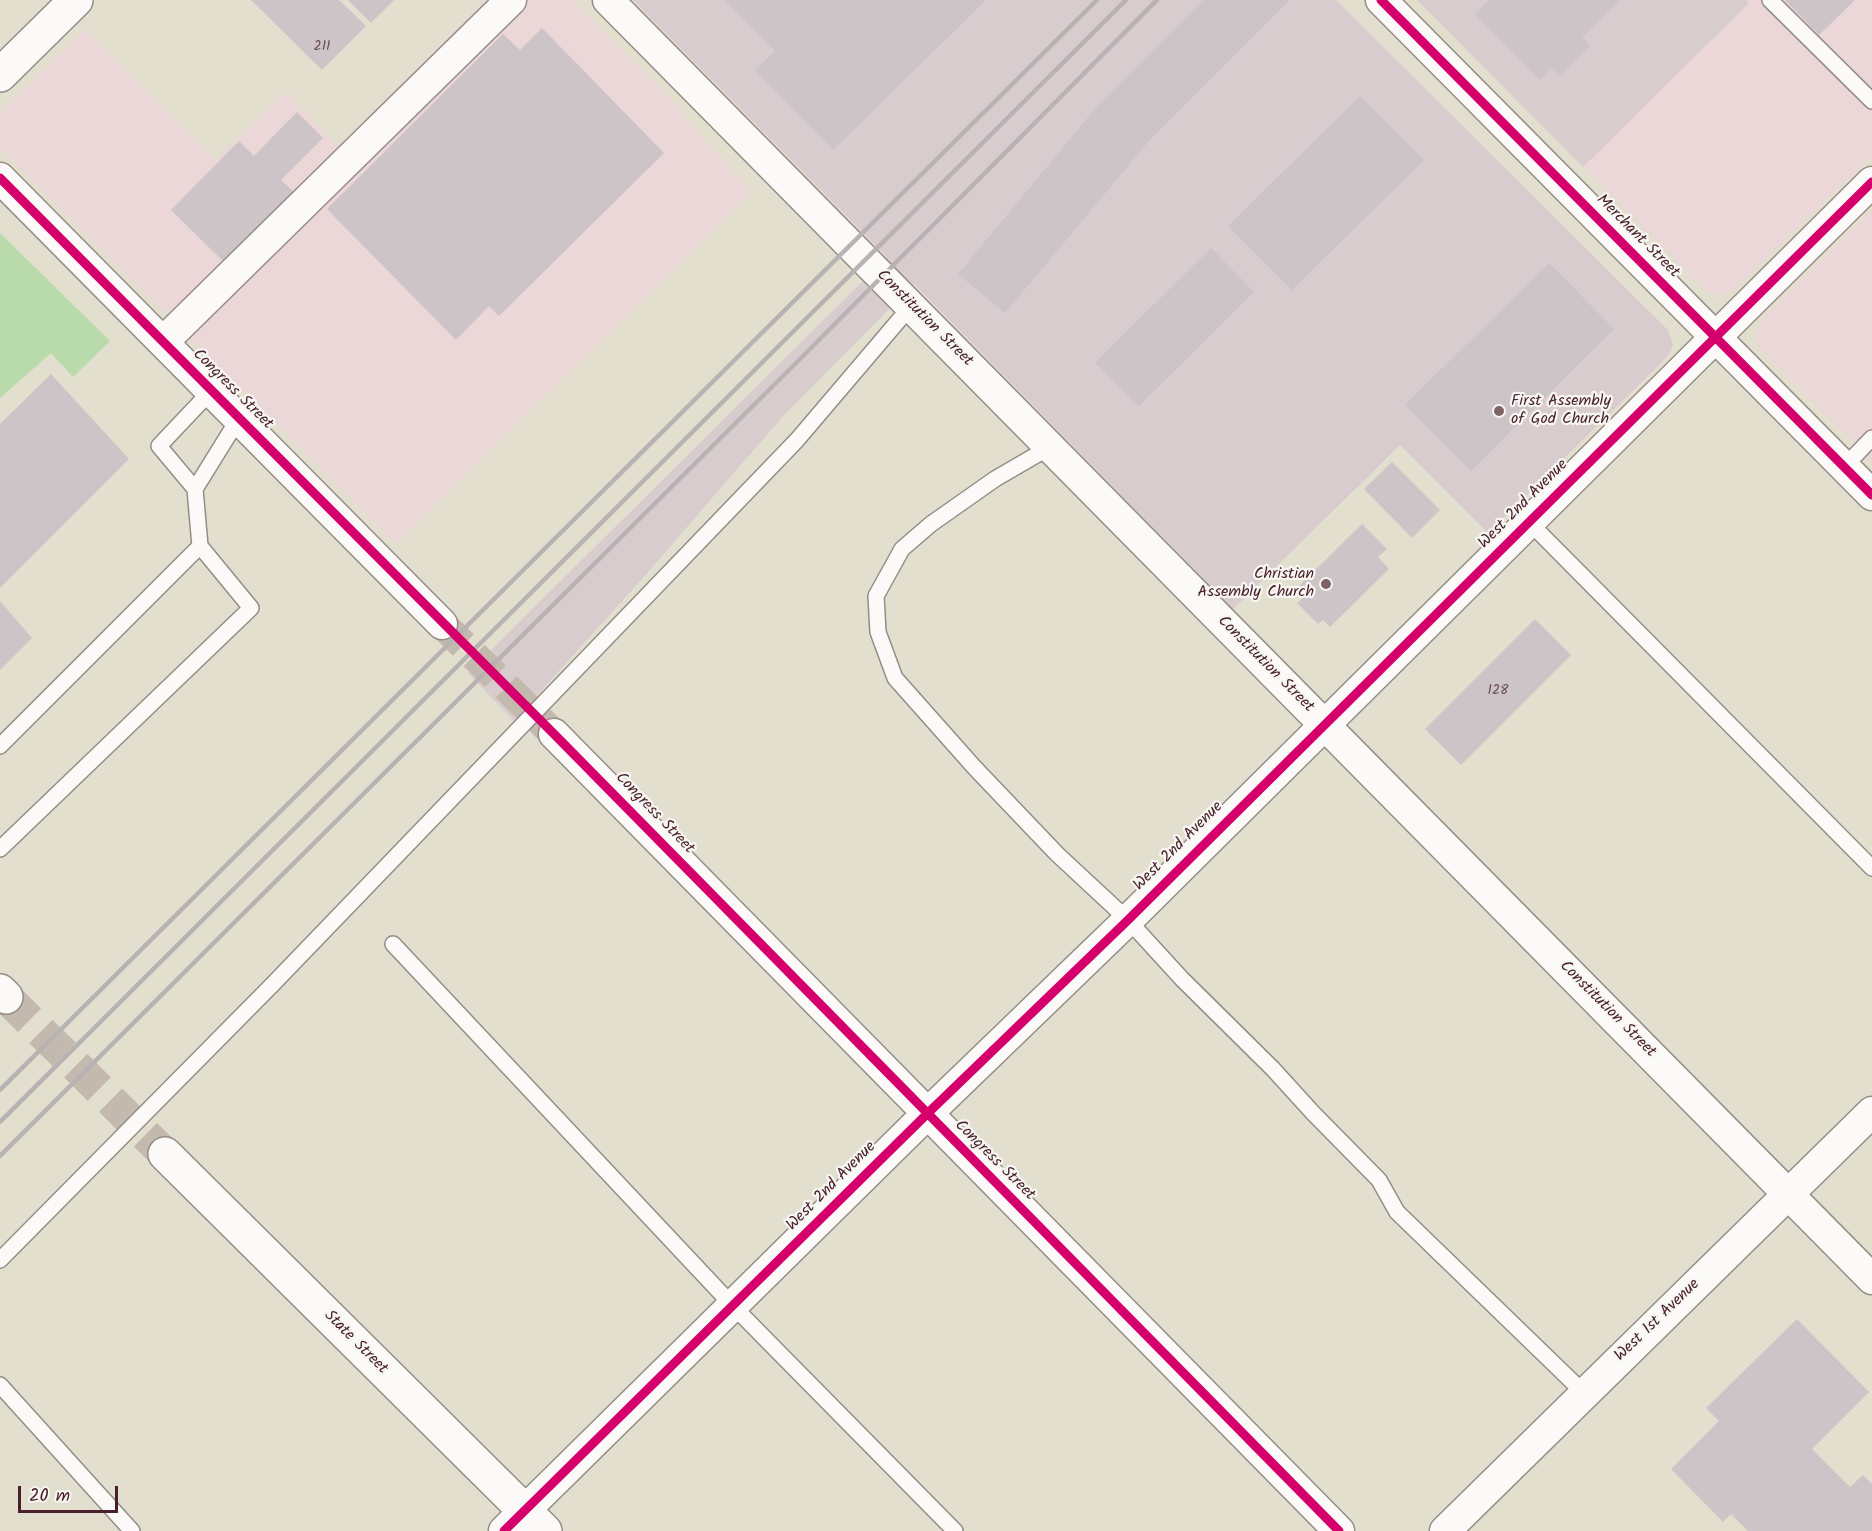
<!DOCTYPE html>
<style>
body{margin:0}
#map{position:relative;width:1872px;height:1531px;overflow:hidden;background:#e2dfcf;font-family:Kalam,sans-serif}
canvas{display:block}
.scale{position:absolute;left:18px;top:1486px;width:100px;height:27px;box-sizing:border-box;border:3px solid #4a1f2b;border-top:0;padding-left:8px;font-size:18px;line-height:21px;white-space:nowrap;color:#4a1f2b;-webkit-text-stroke:4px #f6f6f2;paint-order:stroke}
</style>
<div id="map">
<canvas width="1872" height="1531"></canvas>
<div class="scale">20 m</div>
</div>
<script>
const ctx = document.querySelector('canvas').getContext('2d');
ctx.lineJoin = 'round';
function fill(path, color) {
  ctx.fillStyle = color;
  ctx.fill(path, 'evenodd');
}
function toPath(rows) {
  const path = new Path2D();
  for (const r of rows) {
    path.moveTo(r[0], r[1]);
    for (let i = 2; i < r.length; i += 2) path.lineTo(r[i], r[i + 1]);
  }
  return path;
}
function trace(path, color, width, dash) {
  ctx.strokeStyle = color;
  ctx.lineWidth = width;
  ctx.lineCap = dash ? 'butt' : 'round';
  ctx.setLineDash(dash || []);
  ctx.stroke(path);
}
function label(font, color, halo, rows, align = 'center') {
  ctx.font = font + ' Kalam,sans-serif';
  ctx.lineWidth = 4.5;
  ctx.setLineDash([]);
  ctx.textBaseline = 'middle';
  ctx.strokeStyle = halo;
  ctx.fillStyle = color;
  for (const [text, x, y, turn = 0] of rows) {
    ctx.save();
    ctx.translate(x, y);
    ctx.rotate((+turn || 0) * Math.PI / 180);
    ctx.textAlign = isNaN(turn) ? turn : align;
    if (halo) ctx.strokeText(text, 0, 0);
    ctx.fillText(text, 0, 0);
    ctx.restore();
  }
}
fill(toPath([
 [486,0,572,0,665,92,711,147,752,192,396,543,2,150,0,147,0,112,85,29,215,160,285,92,338,146],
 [1747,0,1872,0,1872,155,1736,288,1727,293,1719,294,1712,293,1703,288,1583,167,1749,3],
 [1872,210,1872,461,1762,351,1757,342,1755,335,1762,320]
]), '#ebd6d8');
fill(toPath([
 [633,0,1336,0,1668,330,1673,345,1669,354,1662,362,1488,533,1400,445,1233,609,914,284,785,414,641,580,514,721,468,673,887,257],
 [1417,0,1747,0,1749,3,1583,167]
]), '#d8cccf');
fill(toPath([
 [0,233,110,341,73,377,51,353,0,398]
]), '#b9daaa');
fill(toPath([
 [251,0,339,0,366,26,322,70],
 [348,0,394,0,371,23],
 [725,0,986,0,833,150,755,70,775,51],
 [1203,0,1288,0,1289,1,1148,142,1005,313,958,274,1100,103],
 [1489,0,1620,0,1582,37,1590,46,1559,76,1551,68,1540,80,1475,14],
 [1785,0,1855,0,1819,35],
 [542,28,664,153,499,316,489,306,456,340,327,209,503,34,520,50],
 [1360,96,1424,160,1292,290,1228,226],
 [297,112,323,138,281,180,296,194,226,264,171,210,239,141,254,156],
 [1211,248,1254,292,1139,406,1095,363],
 [1549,263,1614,329,1471,471,1405,405],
 [51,374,129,459,0,588,0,424],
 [1392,462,1440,510,1412,538,1364,489],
 [1362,524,1387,549,1378,557,1389,569,1330,627,1323,620,1318,624,1297,603,1302,599,1294,591],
 [0,601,32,638,0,670],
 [1535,619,1571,655,1461,765,1425,729],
 [1797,1319,1869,1392,1812,1449,1850,1487,1863,1475,1872,1484,1872,1531,1748,1531,1731,1514,1723,1522,1671,1469,1719,1421,1706,1408]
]), '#ccc4c7');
trace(toPath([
 [442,624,554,734]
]), '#c4b9ae', 30, [30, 15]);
trace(toPath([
 [6,997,165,1154]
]), '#c4b9ae', 33, [33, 16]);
const service = toPath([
 [1770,0,1872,101],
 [1050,447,995,479,931,524,902,549,876,596,878,632,895,678,974,767,1057,854,1128,920,1182,979,1273,1069,1313,1113,1379,1180,1397,1212,1584,1393],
 [1844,467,1872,438],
 [195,489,239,418],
 [1529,522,1872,868],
 [0,746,200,546],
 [0,849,251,608,200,546,195,489,159,446,211,391],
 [393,944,733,1306,955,1531],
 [0,1260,273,984,797,440,911,306],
 [0,1385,132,1531]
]);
const minor = toPath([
 [608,0,1872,1279],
 [1381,0,1872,495],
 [0,178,442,624],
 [163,342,511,0],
 [554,734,1339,1531],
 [504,1531,927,1114,1128,920,1872,182],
 [1445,1531,1872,1112]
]);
const tertiary = toPath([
 [0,75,76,0],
 [0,991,6,997],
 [165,1154,545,1531]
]);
trace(service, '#958c86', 18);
trace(minor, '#958c86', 33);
trace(tertiary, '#958c86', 36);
trace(service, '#fbfaf8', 15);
trace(minor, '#fbfaf8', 30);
trace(tertiary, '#fbfaf8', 33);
trace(toPath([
 [0,1090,1097,0],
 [0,1122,1126,0],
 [0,1156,801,358,1157,0]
]), '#b8b3b2', 4.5);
trace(toPath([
 [1381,0,1872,495],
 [0,178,554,734,1339,1531],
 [504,1531,927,1114,1128,920,1872,182]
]), '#d6006c', 9);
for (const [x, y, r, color] of [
 [1499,411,6,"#7f6264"],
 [1326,584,6,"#7f6264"]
]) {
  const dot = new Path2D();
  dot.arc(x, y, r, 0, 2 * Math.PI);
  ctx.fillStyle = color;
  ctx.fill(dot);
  trace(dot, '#f6f6f2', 2);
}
label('14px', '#6a4852', null, [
 ["211",322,48],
 ["128",1498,692]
]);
label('16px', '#4a1f2b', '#f6f6f2', [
 ["Merchant Street",1637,237,45],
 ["Constitution Street",924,319,45],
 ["Congress Street",232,390,45],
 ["West 2nd Avenue",1524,505,-45],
 ["Constitution Street",1265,665,45],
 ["Congress Street",654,814,46],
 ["West 2nd Avenue",1179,847,-45],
 ["Constitution Street",1607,1010,45],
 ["Congress Street",994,1161,45],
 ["West 2nd Avenue",832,1187,-45],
 ["West 1st Avenue",1658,1321,-44],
 ["State Street",355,1343,45]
]);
label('16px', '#4a1f2b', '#f6f6f2', [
 ["First Assembly",1511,402],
 ["of God Church",1511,420],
 ["Christian",1314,575,"right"],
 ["Assembly Church",1314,593,"right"]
], 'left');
</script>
